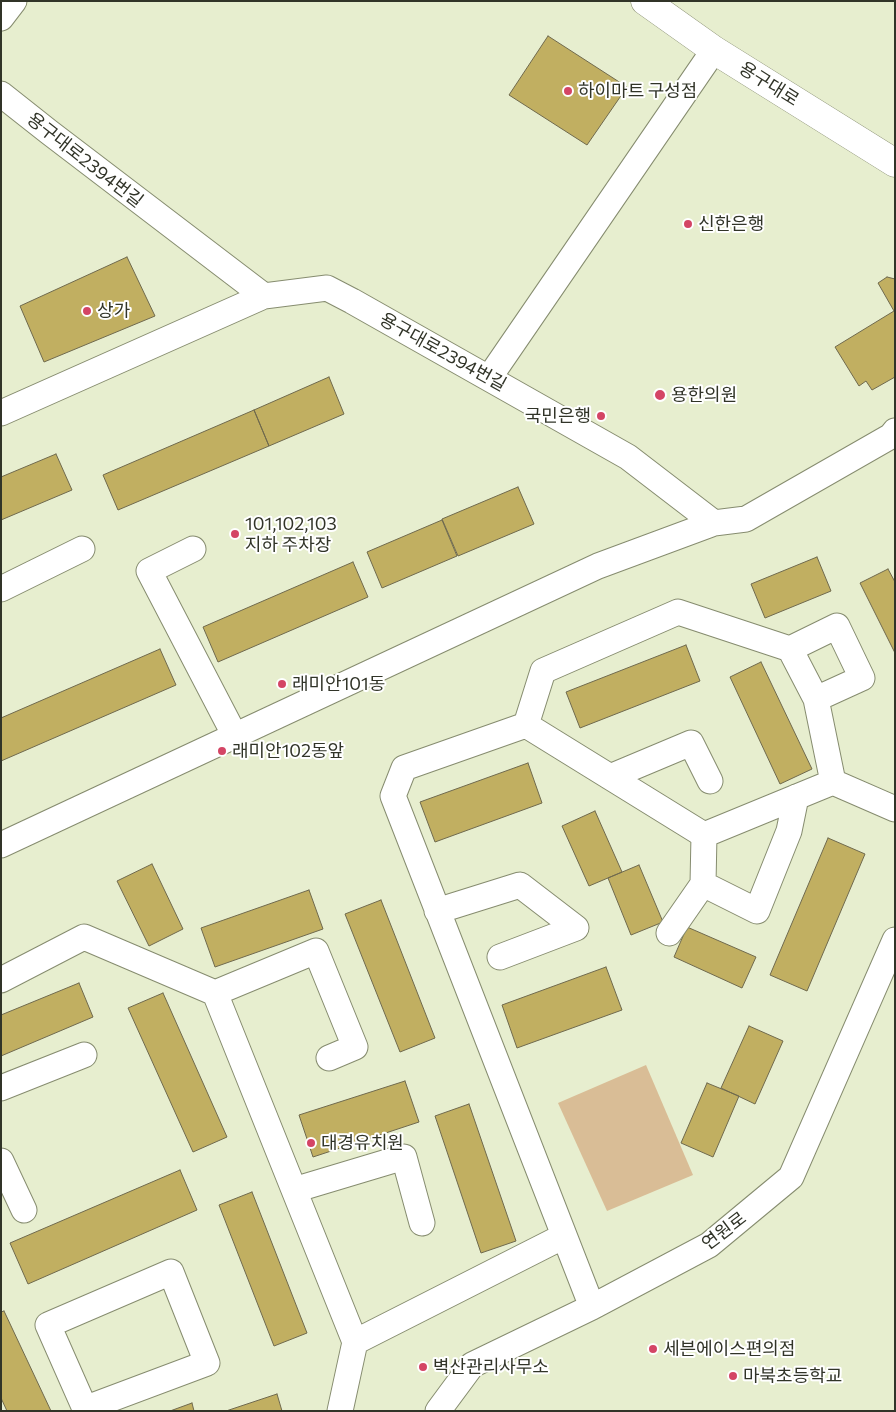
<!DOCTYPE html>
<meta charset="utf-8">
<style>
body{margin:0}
#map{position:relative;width:896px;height:1412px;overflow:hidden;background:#e7eecf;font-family:Commissioner,sans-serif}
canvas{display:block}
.frame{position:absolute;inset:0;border:2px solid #313428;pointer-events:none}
</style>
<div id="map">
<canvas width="896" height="1412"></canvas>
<div class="frame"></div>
</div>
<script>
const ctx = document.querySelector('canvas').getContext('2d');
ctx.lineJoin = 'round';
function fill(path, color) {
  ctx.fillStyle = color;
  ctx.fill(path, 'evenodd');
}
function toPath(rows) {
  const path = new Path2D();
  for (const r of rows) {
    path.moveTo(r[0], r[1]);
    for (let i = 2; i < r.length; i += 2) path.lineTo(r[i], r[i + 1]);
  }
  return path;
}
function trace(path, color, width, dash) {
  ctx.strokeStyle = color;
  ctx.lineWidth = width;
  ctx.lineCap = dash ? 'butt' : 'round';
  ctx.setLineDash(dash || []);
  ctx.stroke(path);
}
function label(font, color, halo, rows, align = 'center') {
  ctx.font = font + ' Commissioner,"Noto Sans KR",sans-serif';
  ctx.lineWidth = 4;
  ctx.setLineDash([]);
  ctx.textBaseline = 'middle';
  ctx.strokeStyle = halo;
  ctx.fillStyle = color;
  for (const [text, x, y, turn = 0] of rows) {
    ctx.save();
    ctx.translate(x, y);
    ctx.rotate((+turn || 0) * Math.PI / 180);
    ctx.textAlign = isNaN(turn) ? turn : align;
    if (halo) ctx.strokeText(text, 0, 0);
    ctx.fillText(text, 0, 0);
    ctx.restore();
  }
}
fill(toPath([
 [646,1065,693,1175,607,1211,558,1103]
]), '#d9bd96');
const building = toPath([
 [548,36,627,87,587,145,509,95,548,36],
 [127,257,155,316,44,362,20,306,127,257],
 [887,277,895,279,895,377,872,390,866,381,859,386,835,347,894,311,878,283,887,277],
 [329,377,344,414,269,446,254,410,329,377],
 [254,410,269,446,118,510,103,475,254,410],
 [56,454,72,490,1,520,1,477,56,454],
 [518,487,534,524,458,556,442,519,518,487],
 [442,520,457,556,382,588,367,552,442,520],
 [817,557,831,591,765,618,751,584,817,557],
 [353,562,368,597,218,662,203,627,353,562],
 [888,569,895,582,895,653,860,583,888,569],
 [686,645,700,681,580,728,566,692,686,645],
 [160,649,176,685,1,761,1,718,160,649],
 [761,662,812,769,780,784,730,677,761,662],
 [528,763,542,803,435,842,420,802,528,763],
 [595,811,622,872,589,886,562,826,595,811],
 [828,838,865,854,807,991,770,975,828,838],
 [152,864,183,929,149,946,117,881,152,864],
 [639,865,663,922,631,935,608,878,639,865],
 [309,890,323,929,215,967,201,928,309,890],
 [381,900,435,1038,400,1052,345,914,381,900],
 [687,927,756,957,742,988,674,957,687,927],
 [606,967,622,1010,517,1048,502,1005,606,967],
 [79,983,93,1017,1,1056,1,1015,79,983],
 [163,993,227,1137,193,1152,128,1008,163,993],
 [749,1026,783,1041,755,1104,721,1088,749,1026],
 [405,1081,419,1122,313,1157,299,1115,405,1081],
 [707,1083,739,1096,713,1157,681,1143,707,1083],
 [469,1104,516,1241,481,1253,435,1116,469,1104],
 [180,1170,197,1210,28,1284,10,1243,180,1170],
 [252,1192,307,1333,274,1346,219,1205,252,1192],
 [4,1311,51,1411,7,1411,1,1398,1,1312,4,1311],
 [277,1394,282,1411,226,1411,277,1394],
 [192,1403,194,1411,170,1411,192,1403]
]);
fill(building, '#c1af61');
trace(building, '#6f694d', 1);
const minor = toPath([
 [1,18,14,1],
 [1,94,49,132,264,296,327,288,352,301,628,457,714,523,746,519,891,436,895,431],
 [489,378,714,50],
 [1,413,264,296],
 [193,549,149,571,235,736],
 [1,589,82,549],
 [790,649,837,626,862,678,816,699],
 [526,725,704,835,833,782],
 [610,777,691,743,710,781],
 [704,835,703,884,757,911,789,831,796,797],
 [1,845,598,566,714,523],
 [437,911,520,885,576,928,500,957],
 [669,933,703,884],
 [1,980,84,937,215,993,316,951,355,1047,329,1058],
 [215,993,294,1190,404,1157,422,1223],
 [1,1088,84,1055],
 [1,1161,24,1210],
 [294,1190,355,1342],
 [592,1307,393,796,404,768,526,725,543,671,678,612,790,649,816,699,833,782,895,809],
 [86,1411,48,1325,171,1272,207,1363,87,1408],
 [340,1411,355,1342,564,1236],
 [438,1411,472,1365,592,1307,709,1245,791,1177,895,940]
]);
const major = toPath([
 [645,1,714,50,895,163]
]);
trace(minor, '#868c6f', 27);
trace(major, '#868c6f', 29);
trace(minor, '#fff', 25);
trace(major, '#fff', 28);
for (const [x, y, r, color] of [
 [568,91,5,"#d44565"],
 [688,224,5,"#d44565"],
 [87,311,5,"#d44565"],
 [660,395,6,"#d44565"],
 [601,416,5,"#d44565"],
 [235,534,5,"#d44565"],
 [282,684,5,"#d44565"],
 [222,751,5,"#d44565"],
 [311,1143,5,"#d44565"],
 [653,1349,5,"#d44565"],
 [423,1367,5,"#d44565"],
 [733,1376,5,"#d44565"]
]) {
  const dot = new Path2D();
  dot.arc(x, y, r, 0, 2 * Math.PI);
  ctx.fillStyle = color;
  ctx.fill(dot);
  trace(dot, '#fff', 2);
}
label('18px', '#313428', '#fff', [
 ["용구대로",769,84,32],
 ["용구대로2394번길",85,160,38],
 ["용구대로2394번길",443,352,29],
 ["연원로",724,1231,-37]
]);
label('18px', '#313428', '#fff', [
 ["하이마트 구성점",578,91],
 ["신한은행",698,224],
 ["상가",97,311],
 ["용한의원",671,395],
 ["국민은행",591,416,"right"],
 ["101,102,103",245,524],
 ["지하 주차장",245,545],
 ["래미안101동",292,684],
 ["래미안102동앞",232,751],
 ["대경유치원",321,1143],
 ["세븐에이스편의점",663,1349],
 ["벽산관리사무소",433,1367],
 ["마북초등학교",743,1376]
], 'left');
</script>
